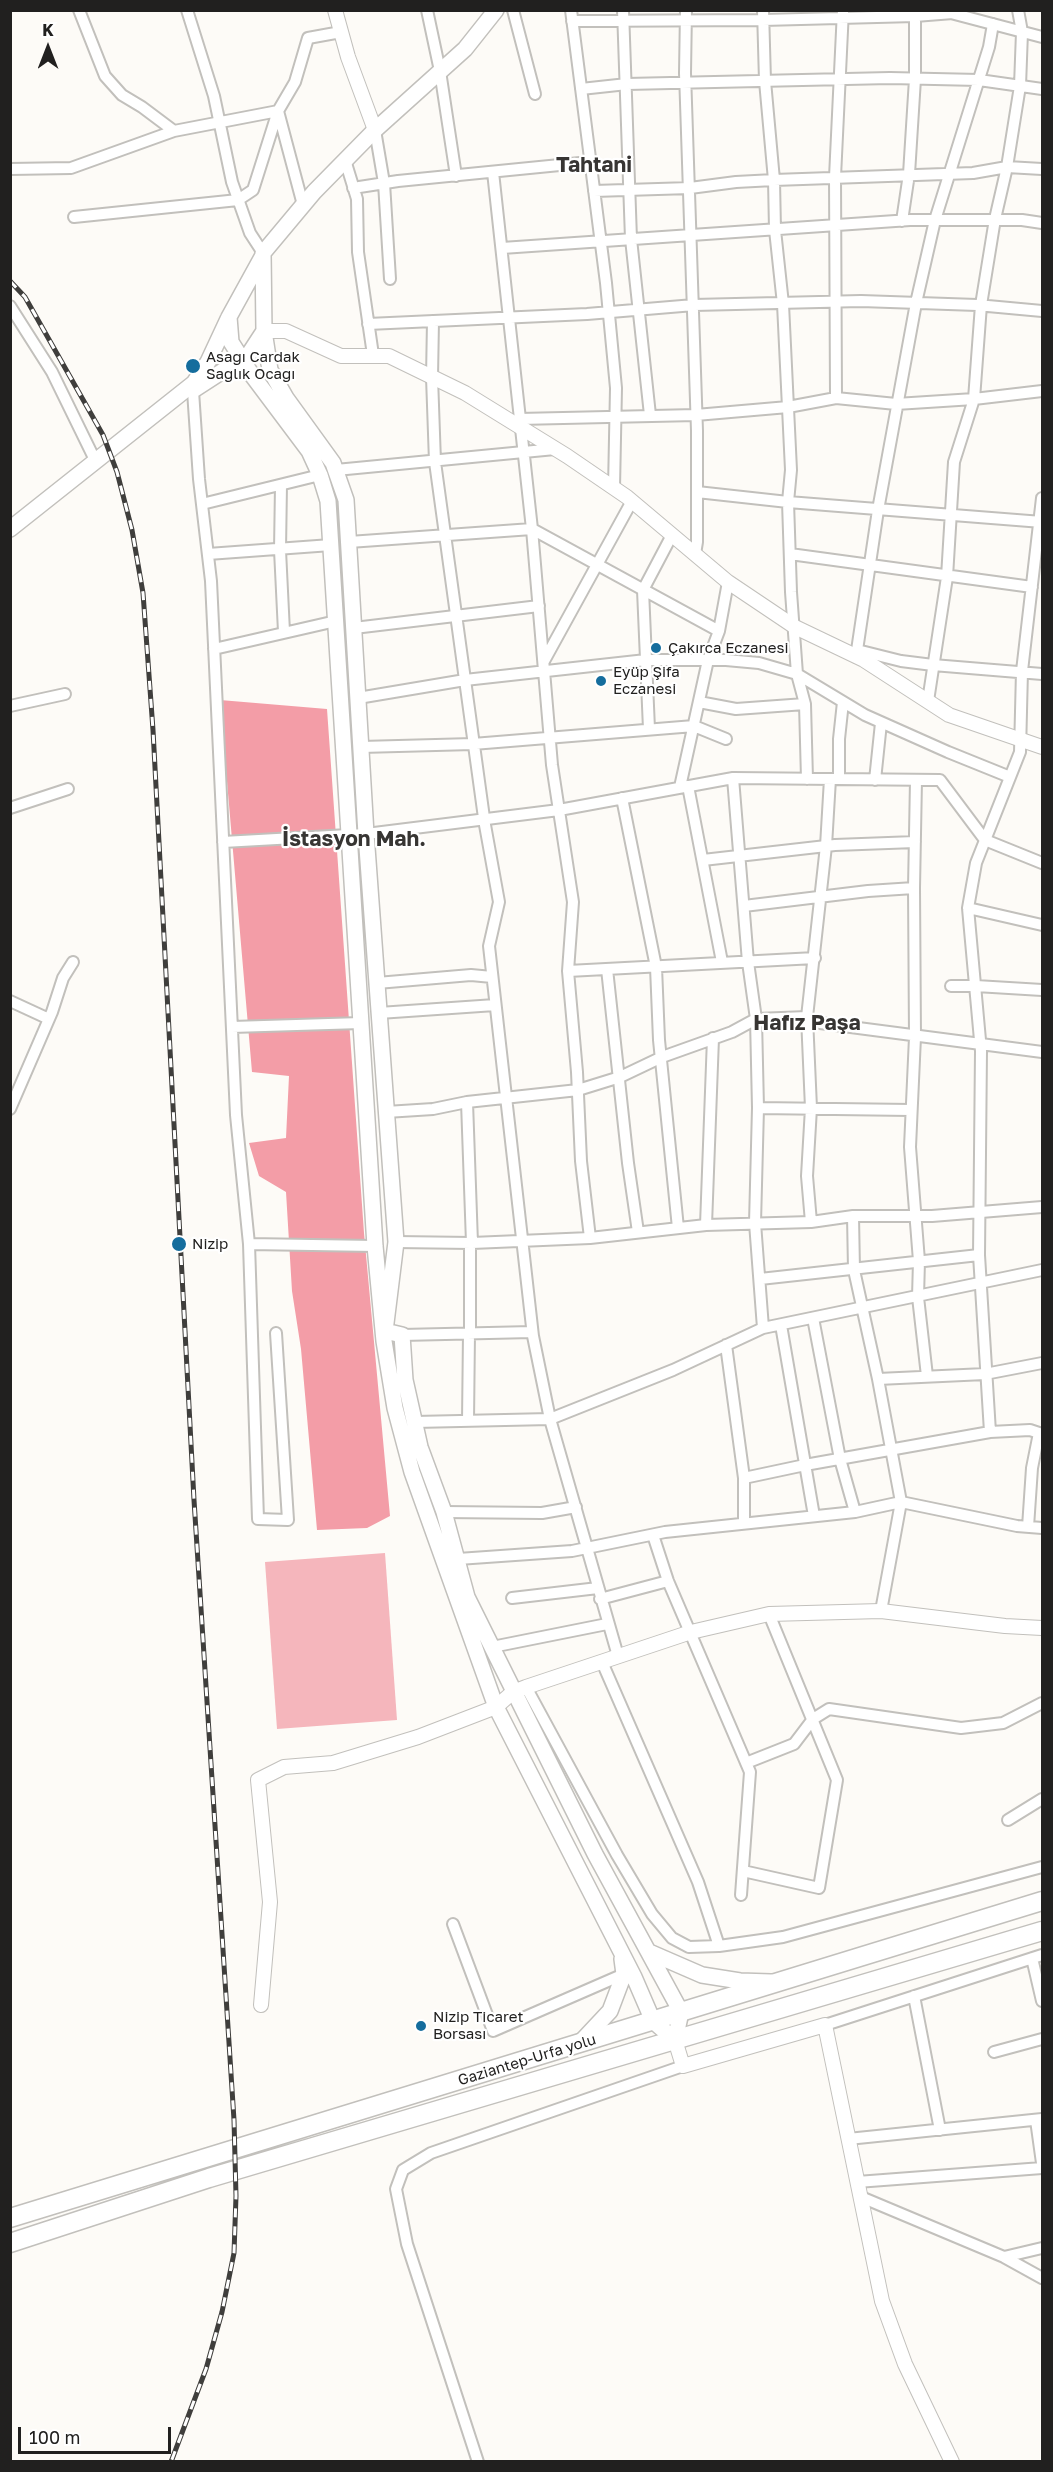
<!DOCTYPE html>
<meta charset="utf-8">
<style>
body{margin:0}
#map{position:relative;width:1053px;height:2472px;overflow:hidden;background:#fdfbf7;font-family:"Golos Text",sans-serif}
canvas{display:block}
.frame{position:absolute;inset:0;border:12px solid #21201f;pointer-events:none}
.north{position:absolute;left:18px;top:18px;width:60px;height:60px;-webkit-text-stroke:4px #fff;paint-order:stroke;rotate:0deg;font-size:16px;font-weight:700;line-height:24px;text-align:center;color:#21201f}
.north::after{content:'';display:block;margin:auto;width:21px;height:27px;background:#21201f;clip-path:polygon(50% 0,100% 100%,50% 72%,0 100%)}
.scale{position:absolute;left:18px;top:2427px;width:153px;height:27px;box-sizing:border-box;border:3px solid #21201f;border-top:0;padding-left:8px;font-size:18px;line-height:21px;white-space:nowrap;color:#21201f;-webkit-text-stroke:4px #fff;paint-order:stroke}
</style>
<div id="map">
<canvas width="1053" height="2472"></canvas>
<div class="frame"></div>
<div class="north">K</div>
<div class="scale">100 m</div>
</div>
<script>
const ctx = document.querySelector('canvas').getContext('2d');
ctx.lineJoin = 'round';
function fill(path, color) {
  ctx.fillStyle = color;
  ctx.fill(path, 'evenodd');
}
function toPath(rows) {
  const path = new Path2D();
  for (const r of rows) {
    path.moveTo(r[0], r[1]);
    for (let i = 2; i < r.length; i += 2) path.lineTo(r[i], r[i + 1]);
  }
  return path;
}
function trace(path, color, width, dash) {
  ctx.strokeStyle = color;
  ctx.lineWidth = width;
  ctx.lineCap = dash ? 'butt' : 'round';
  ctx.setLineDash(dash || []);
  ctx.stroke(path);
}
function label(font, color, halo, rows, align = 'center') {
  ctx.font = font + ' "Golos Text",sans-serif';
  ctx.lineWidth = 4.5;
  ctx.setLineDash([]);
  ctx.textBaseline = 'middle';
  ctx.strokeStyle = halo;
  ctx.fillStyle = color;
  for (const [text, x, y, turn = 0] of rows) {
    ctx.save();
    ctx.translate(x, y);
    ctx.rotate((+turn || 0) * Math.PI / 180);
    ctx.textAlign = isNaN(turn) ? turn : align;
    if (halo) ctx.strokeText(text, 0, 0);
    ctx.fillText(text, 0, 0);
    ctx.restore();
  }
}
fill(toPath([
 [385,1553,397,1720,277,1729,265,1562]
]), '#f5b6bc');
fill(toPath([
 [220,700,327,709,364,1233,390,1516,367,1528,317,1530,301,1349,292,1291,286,1192,259,1176,249,1143,286,1138,289,1076,252,1072]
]), '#f39da7');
const minor = toPath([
 [79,10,105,76,122,95,142,107,174,131],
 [187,10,214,96,232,182,250,233,263,253],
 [427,10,440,71,456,176],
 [513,10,535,94],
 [571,10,606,283,616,388,614,488],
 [623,10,631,239,650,415],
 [686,10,685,73,697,431,697,542,695,554],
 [763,10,765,81,774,180,775,230,783,304,791,470,788,502,791,592,797,674,805,704,807,779],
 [947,12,1042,37],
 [572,21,763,20,915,16,953,13],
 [581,89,627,84,890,78,979,80,1042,89],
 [375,130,384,183,390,279],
 [345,160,357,199,358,252,373,355],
 [10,169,71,168,174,131,278,111,303,205],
 [493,172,532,529,552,765,573,902,568,971,577,1072,581,1161,590,1238],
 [353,188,398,181,590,162],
 [594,191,690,188,736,182,774,180,973,173,1007,167,1042,169],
 [74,217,238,200,253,190,278,111,295,82,308,38,341,32],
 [902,221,909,174,915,79,915,16,913,11],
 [502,248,910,220,1022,220,1042,223],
 [10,306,52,372,95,460],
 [433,321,432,377,435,462,485,825,499,902,489,946,533,1336,550,1419,618,1656],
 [368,324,587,314,694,305,861,301,977,305,1042,311],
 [193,391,199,479,211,581,236,1115,249,1244,258,1519,288,1520,276,1333],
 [836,398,835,177,843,10],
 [519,419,696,415,788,407,836,398,896,404,974,399,1042,391],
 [336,470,555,449],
 [281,485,280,550,284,632],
 [697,492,788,502,1042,522],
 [202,504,320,475],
 [349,542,532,529,719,631],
 [208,554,331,545],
 [790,554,1032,587],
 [354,628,539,606],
 [214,649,336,621],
 [857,650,901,661,933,665,1042,674],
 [856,657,878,510,916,303,935,220,989,47,993,24],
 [544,661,632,501],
 [358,698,465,680,646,660,726,660,759,663,797,674,865,715,948,752,1010,777],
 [928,701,947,577,954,462,974,399,981,305,995,219,1007,167,1020,86,1022,32,1018,10],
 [699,702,736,709,805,704],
 [10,706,65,694],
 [649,729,643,590,672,535],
 [361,747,473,744,694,726,726,739],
 [733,778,748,962,756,1019,758,1108,755,1223,763,1328],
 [839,779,839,739,843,702],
 [875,780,881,723],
 [916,780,914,888,915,1037,910,1147,919,1261,918,1297,927,1376],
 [688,786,722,962],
 [680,787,708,660,719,631,728,582],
 [622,798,656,967,659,1040,678,1228],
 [10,808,68,789],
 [223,842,366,834,559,810,733,778,940,780,985,840,1042,863],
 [703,860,835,845,915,842],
 [744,906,868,891,914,888],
 [968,908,1042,925],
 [607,969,628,1163,638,1232],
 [568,971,815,958],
 [377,983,471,975,492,977],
 [951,986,976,986,1042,990],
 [10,1001,49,1019],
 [379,1013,495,1005],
 [232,1027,361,1023],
 [467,1102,472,1243],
 [758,1108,911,1110],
 [10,1109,52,1012,63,978,73,962],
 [386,1112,433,1109,467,1102,578,1090,620,1077,662,1057,732,1032,756,1019,807,1017,820,1023,1042,1052],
 [853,1216,854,1270,878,1379,901,1502,881,1611],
 [811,1222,807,1176,811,1108,807,1017,826,846,830,779],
 [706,1225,713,1038],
 [396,1242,472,1243,590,1238,706,1225,811,1222,853,1216,932,1216,1042,1207],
 [470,1243,470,1333],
 [249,1244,375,1246],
 [760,1279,979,1255],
 [813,1318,840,1459,855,1512],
 [781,1325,814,1516],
 [402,1335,532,1332],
 [726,1345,744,1478,744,1523],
 [878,1379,985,1374,1042,1363],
 [468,1421,469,1333],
 [415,1422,550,1419,673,1370,763,1328,1042,1270],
 [990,1432,979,1255,981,1051,968,908,976,863,1020,752,1022,671,1042,498],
 [744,1478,805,1465,990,1432,1030,1430,1042,1434],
 [444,1512,542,1513,576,1507],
 [1028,1527,1032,1468,1039,1433],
 [653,1535,668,1581,750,1772,741,1895],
 [458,1559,572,1551,665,1532,855,1512,901,1502,1017,1526,1042,1528],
 [512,1598,598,1588],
 [600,1599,668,1581],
 [492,1647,607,1624],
 [602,1662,698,1882,719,1946],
 [526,1687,617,1855,652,1914,672,1938,689,1947,719,1946,783,1937,1042,1867],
 [746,1763,794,1744,813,1719,829,1709,961,1728,1003,1723,1042,1703],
 [1008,1820,1042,1799],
 [743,1871,819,1888,837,1780,769,1614],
 [453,1924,493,2031,624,1974],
 [1032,1958,1042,2001],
 [914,1996,940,2130],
 [825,2025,1042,1955],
 [994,2052,1042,2039],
 [1036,2120,1042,2163],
 [848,2139,1042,2119],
 [857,2182,1042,2168],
 [861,2197,1004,2257,1042,2278],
 [1004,2257,1042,2248],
 [478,2462,407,2244,396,2189,403,2170,431,2153,683,2066]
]);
const tertiary = toPath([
 [335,10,348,57,375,130],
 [264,331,286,331,341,356,389,356,465,393,567,456,627,497,728,582,795,627,864,660,949,715,1042,747],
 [261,2005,270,1902,258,1780,284,1767,333,1763,418,1737,496,1707,513,1692,526,1687,691,1632,769,1614,881,1611,1005,1626,1042,1628],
 [675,2040,683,2066,825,2025,882,2301,905,2364,952,2462]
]);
const secondary = toPath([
 [229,317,231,342,252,375,309,451,320,475,328,501,375,1246,384,1341,395,1408,412,1472,496,1707,634,1977,653,2021,675,2040,681,2012,595,1854,467,1597,444,1512,420,1447,405,1380,402,1335,385,1331,396,1242,366,834,346,500,333,463,286,398,270,370,264,331,263,253,314,192,375,130,465,49,496,10],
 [195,389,249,354,264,331],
 [10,529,194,383,208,362,229,317,262,257],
 [649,1952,702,1975,740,1981,771,1982],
 [580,2043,610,2011,624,1974,622,1959]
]);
const trunk = toPath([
 [10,2218,1042,1901],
 [10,2243,209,2178,1042,1931]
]);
trace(minor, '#c2c0bc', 14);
trace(tertiary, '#c2c0bc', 16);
trace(secondary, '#c2c0bc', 18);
trace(trunk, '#c2c0bc', 21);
trace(minor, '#fff', 10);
trace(tertiary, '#fff', 14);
trace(secondary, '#fff', 15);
trace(trunk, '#fff', 18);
const rail = toPath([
 [10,281,25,297,103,435,117,472,132,530,143,593,153,730,194,1500,234,2120,236,2196,234,2253,222,2312,206,2369,171,2462]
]);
trace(rail, '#3f3e3c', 5);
trace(rail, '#fff', 3, [9]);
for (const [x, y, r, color] of [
 [193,366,8,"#156d9d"],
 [656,648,6,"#156d9d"],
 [601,681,6,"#156d9d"],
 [179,1244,8,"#156d9d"],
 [421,2026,6,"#156d9d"]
]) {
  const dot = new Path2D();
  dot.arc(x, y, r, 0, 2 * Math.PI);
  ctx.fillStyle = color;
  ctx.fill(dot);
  trace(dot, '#fff', 2);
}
label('15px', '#21201f', '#fff', [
 ["Asagı Cardak",206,357],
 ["Saglık Ocagı",206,374],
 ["Çakırca Eczanesi",668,648],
 ["Eyüp Şifa",613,672],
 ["Eczanesi",613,689],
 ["Nizip",192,1244],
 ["Nizip Ticaret",433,2017],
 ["Borsası",433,2034]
], 'left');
label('15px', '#21201f', '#fff', [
 ["Gaziantep-Urfa yolu",527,2060,-17]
]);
label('bold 21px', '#373533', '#fff', [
 ["Tahtani",594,165],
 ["İstasyon Mah.",354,839],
 ["Hafız Paşa",807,1023]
]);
</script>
